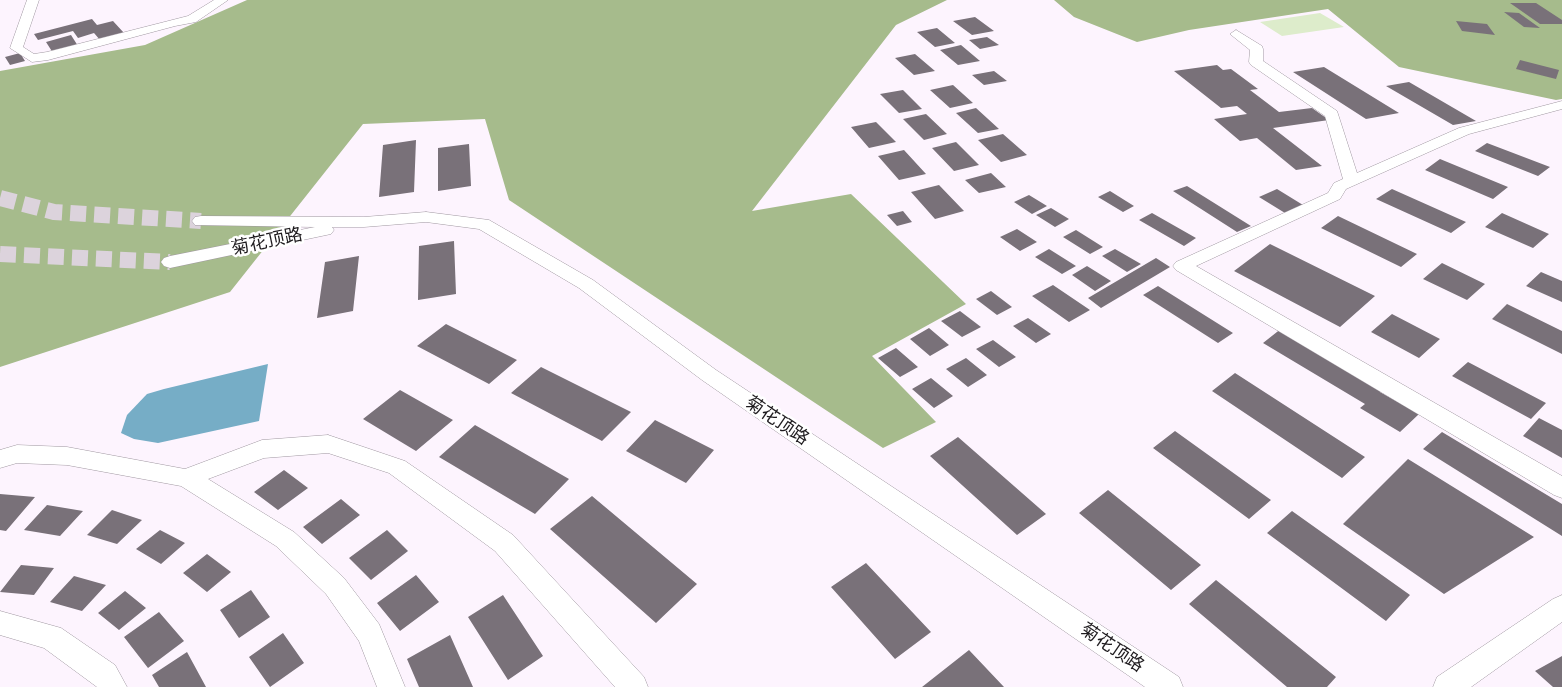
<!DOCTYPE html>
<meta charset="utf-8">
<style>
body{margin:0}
canvas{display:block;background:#fdf4fe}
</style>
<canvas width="1562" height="687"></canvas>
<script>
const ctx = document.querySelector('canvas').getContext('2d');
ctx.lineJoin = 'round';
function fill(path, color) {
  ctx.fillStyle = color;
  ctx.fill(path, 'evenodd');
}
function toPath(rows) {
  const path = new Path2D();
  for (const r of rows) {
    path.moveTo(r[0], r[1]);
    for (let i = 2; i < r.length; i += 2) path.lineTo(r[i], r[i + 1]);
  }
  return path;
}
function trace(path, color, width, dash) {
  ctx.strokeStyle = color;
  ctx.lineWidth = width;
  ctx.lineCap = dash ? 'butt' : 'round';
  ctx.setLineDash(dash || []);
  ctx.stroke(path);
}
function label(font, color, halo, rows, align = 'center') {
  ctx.font = font + ' "Libre Baskerville","Noto Sans SC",serif';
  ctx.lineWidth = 5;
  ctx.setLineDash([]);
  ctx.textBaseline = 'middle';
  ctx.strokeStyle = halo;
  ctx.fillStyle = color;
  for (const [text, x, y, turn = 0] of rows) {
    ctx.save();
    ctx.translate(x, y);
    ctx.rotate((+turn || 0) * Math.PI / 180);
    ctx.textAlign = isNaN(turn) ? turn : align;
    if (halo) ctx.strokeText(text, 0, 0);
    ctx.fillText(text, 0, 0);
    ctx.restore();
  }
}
fill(toPath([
 [1320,13,1344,27,1282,36,1260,22]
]), '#ddeccb');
fill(toPath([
 [247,0,947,0,896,25,752,211,851,194,966,304,872,356,936,422,883,448,509,200,485,119,363,124,230,292,0,367,0,71,145,45],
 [1054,0,1562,0,1562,99,1556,100,1399,67,1328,9,1189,30,1137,42,1074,17]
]), '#a6bb8c');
fill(toPath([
 [268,364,259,421,158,443,134,439,121,433,127,415,147,394,164,389]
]), '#76adc6');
fill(toPath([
 [1510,3,1536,3,1562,20,1562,24,1540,24],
 [1504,12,1519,13,1540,28,1524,27],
 [975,17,994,31,972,35,953,21],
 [92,19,97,25,113,21,124,33,100,40,94,33,78,38,73,31,38,40,34,34],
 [1456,21,1487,24,1495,35,1462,31],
 [937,28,955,43,935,47,917,32],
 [71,35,78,46,53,53,46,42],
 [987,37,999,45,980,49,969,40],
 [961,45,980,61,958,65,940,50],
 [20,53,25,61,10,65,5,57],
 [915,54,935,71,914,75,895,58],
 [1520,60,1559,70,1556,79,1516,69],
 [1217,65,1223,70,1231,69,1258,89,1250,90,1279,112,1312,108,1329,120,1273,128,1322,166,1296,170,1257,138,1240,141,1214,119,1247,114,1237,106,1221,108,1174,71],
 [1324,67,1399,113,1366,119,1293,72],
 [994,71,1007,81,984,85,972,75],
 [1409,82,1476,121,1453,125,1386,86],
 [953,85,973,103,950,108,930,90],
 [903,90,922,109,899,113,880,94],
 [976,108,999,129,978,133,956,113],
 [926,114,947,134,924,140,903,119],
 [876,122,896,142,869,148,851,127],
 [1003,134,1027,155,1001,162,978,140],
 [416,140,414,192,379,197,383,145],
 [956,142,979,165,954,171,932,148],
 [1487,143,1550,167,1538,176,1475,151],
 [469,144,471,186,438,191,438,148],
 [904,150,926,174,899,180,878,156],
 [1440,159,1508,187,1493,199,1425,170],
 [991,173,1006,187,979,193,965,180],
 [939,185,964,211,935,219,911,192],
 [1187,186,1251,226,1237,232,1173,191],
 [1277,189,1303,205,1285,213,1259,197],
 [1392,189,1466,222,1451,233,1376,199],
 [1110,191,1134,206,1123,212,1098,197],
 [1029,195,1047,206,1032,214,1014,202],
 [1051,208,1069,219,1055,227,1036,215],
 [903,211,912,222,897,226,887,215],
 [1152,213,1196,238,1184,246,1139,220],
 [1502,213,1549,234,1533,248,1485,227],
 [1338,216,1417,254,1401,267,1321,228],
 [1017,229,1037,242,1020,251,1000,237],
 [1076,230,1103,247,1090,254,1063,237],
 [454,241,456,294,418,300,419,246],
 [1270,244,1375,296,1340,327,1234,271],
 [1049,249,1076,266,1062,274,1035,257],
 [1115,249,1141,264,1127,272,1102,256],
 [359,256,353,311,317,318,325,262],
 [1156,258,1170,267,1101,308,1088,298],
 [1442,263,1485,284,1467,300,1423,279],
 [1087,266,1111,281,1095,291,1072,275],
 [1541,272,1562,281,1562,302,1526,286],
 [1053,285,1090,310,1069,322,1032,296],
 [1158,286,1233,333,1218,343,1143,295],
 [991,291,1012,307,997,315,976,299],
 [1507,304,1562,331,1562,354,1492,319],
 [960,311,981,327,962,337,941,321],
 [1392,314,1440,339,1419,358,1371,332],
 [1028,318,1051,334,1036,343,1013,326],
 [446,324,517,360,489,384,417,346],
 [929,328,949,345,930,356,910,339],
 [1282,328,1385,388,1380,392,1419,414,1400,432,1360,408,1365,404,1263,343],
 [993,340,1016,357,999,367,976,349],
 [896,348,918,367,900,377,878,358],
 [966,358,987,375,968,387,946,369],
 [1468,362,1546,403,1531,419,1452,376],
 [541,367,631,412,602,441,511,393],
 [1235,373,1365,457,1342,478,1212,391],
 [931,378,953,396,934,408,912,389],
 [400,390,453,420,416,451,363,419],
 [1539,418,1562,430,1562,458,1523,436],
 [655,420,714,450,686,483,626,451],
 [475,425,569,479,535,514,439,457],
 [1175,431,1271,500,1249,519,1153,448],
 [1442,432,1562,504,1562,536,1423,449],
 [958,437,1046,514,1017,535,930,456],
 [1408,459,1534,537,1444,594,1343,524],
 [284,470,308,488,278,510,254,492],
 [1108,490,1201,565,1171,590,1079,513],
 [0,494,35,497,6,531,0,530],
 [592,496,697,584,656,623,550,529],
 [341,499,360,515,322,544,303,527],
 [47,505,83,511,60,536,24,530],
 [112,510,142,520,117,544,87,535],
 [1292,511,1410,595,1386,621,1267,533],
 [160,530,185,543,161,564,136,549],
 [387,530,408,551,371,580,349,558],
 [207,554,231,572,207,592,183,573],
 [866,563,931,632,895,659,831,587],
 [21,565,54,568,34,595,0,592],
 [416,575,439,602,400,631,377,603],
 [74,576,106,585,82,611,50,602],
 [1216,580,1336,677,1327,687,1287,687,1189,604],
 [251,590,270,617,239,638,220,610],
 [125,591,146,608,119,630,98,613],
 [503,595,543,656,508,680,468,617],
 [159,612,184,641,148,668,124,637],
 [283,633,304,663,270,687,249,657],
 [450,635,473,687,419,687,407,659],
 [969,650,1004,687,922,687],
 [187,652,206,687,159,687,152,675],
 [1562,656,1562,687,1553,687,1535,671]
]), '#797179');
trace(toPath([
 [0,198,54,212,201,221],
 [0,254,170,262]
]), '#dcd3dc', 16, [16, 8]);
const minor = toPath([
 [27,0,39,0,23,47,34,54,47,52,188,16,214,0,228,0,196,22,175,26,48,60,32,62,10,48,27,0],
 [1236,30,1262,46,1263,49,1263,61,1337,111,1357,173,1459,128,1562,101,1562,109,1469,134,1346,189,1340,199,1196,266,1562,476,1562,498,1554,495,1176,270,1173,266,1176,262,1328,193,1334,183,1343,179,1325,116,1251,65,1249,62,1250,50,1230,34,1236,30],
 [426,212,489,220,593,280,716,370,1179,677,1183,687,1145,687,702,380,579,288,479,229,426,222,364,227,332,227,334,230,331,234,170,268,164,266,161,262,164,258,170,256,315,227,195,225,192,221,195,217,201,216,364,217,426,212],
 [328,435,405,461,513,535,644,677,648,687,615,687,495,551,389,473,328,453,264,458,208,479,294,532,344,578,379,624,405,687,377,687,359,641,326,594,276,546,181,486,67,465,17,463,0,468,0,450,17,445,67,447,185,469,262,440,328,435],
 [1562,595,1562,622,1471,687,1433,687,1437,677,1553,599,1562,595],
 [0,611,61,628,115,665,127,687,97,687,44,648,0,635,0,611]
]);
trace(minor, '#a098a1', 1);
fill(minor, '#fff');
label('18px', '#1e1b1e', '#fff', [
 ["菊花顶路",267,242,-12],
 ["菊花顶路",777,421,34],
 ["菊花顶路",1112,648,34]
]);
</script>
